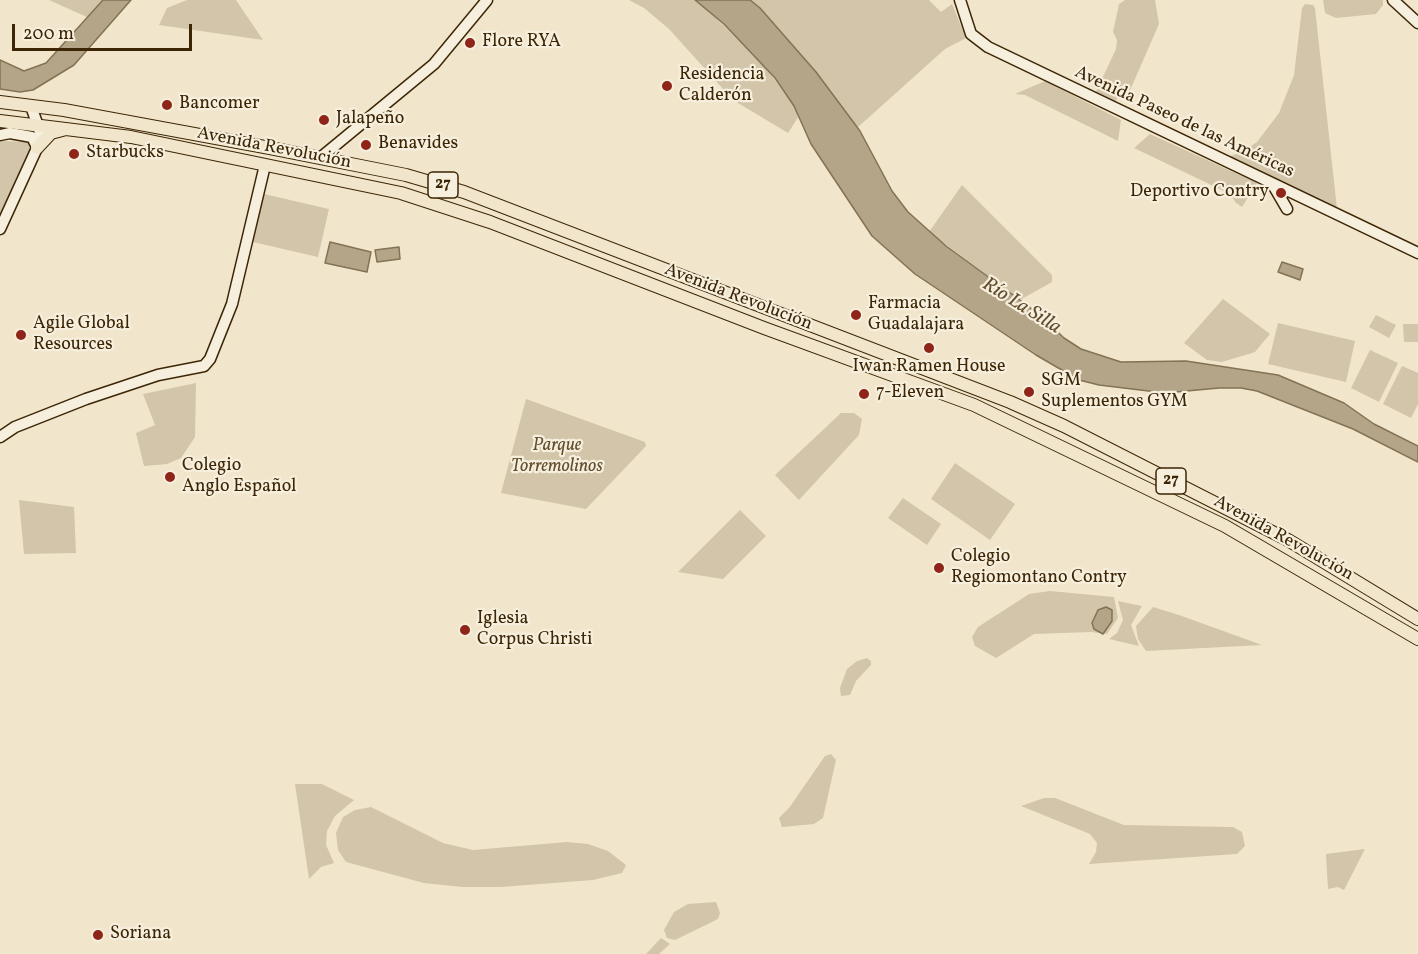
<!DOCTYPE html>
<meta charset="utf-8">
<style>
body{margin:0}
#map{position:relative;width:1418px;height:954px;overflow:hidden;background:#f1e6cb;font-family:Vollkorn,serif}
canvas{display:block}
.scale{position:absolute;left:12px;top:24px;width:180px;height:27px;box-sizing:border-box;border:3px solid #3d2605;border-top:0;padding-left:8px;font-size:18px;line-height:21px;white-space:nowrap;color:#3d2605;-webkit-text-stroke:4px #f6efdd;paint-order:stroke}
</style>
<div id="map">
<canvas width="1418" height="954"></canvas>
<div class="scale">200 m</div>
</div>
<script>
const ctx = document.querySelector('canvas').getContext('2d');
ctx.lineJoin = 'round';
function fill(path, color) {
  ctx.fillStyle = color;
  ctx.fill(path, 'evenodd');
}
function toPath(rows) {
  const path = new Path2D();
  for (const r of rows) {
    path.moveTo(r[0], r[1]);
    for (let i = 2; i < r.length; i += 2) path.lineTo(r[i], r[i + 1]);
  }
  return path;
}
function trace(path, color, width, dash) {
  ctx.strokeStyle = color;
  ctx.lineWidth = width;
  ctx.lineCap = dash ? 'butt' : 'round';
  ctx.setLineDash(dash || []);
  ctx.stroke(path);
}
function label(font, color, halo, rows, align = 'center') {
  ctx.font = font + ' Vollkorn,serif';
  ctx.lineWidth = 4.5;
  ctx.setLineDash([]);
  ctx.textBaseline = 'middle';
  ctx.strokeStyle = halo;
  ctx.fillStyle = color;
  for (const [text, x, y, turn = 0] of rows) {
    ctx.save();
    ctx.translate(x, y);
    ctx.rotate((+turn || 0) * Math.PI / 180);
    ctx.textAlign = isNaN(turn) ? turn : align;
    if (halo) ctx.strokeText(text, 0, 0);
    ctx.fillText(text, 0, 0);
    ctx.restore();
  }
}
fill(toPath([
 [49,0,103,0,89,18],
 [187,0,236,0,263,40,159,25,167,8],
 [629,0,695,0,707,9,763,64,794,106,799,116,788,133,733,100,669,29,644,8],
 [750,0,929,0,941,12,952,4,966,38,945,49,857,128,816,72],
 [1125,0,1155,0,1159,24,1128,95,1119,94,1115,103,1095,94,1116,49,1117,40,1113,32,1119,4],
 [1323,0,1383,0,1383,5,1376,14,1336,18,1325,13],
 [1305,4,1313,5,1315,8,1337,209,1228,157,1242,152,1257,142,1279,113,1294,75,1302,8],
 [1045,81,1121,120,1118,141,1025,95,1015,94],
 [1150,134,1257,183,1242,207,1236,203,1230,194,1134,148],
 [0,141,33,142,0,215],
 [962,185,1052,275,1052,282,1020,300,929,232],
 [264,194,329,209,318,257,253,242],
 [1223,299,1270,334,1255,352,1222,362,1207,360,1184,343],
 [1376,315,1396,325,1389,338,1369,327],
 [1278,323,1355,341,1346,382,1268,364],
 [1403,324,1418,324,1418,342,1404,342],
 [1370,350,1398,363,1379,402,1351,388],
 [1402,366,1418,373,1418,404,1411,418,1383,404],
 [196,383,195,437,181,458,167,464,144,466,136,433,155,425,143,394],
 [526,399,645,442,646,446,586,509,501,493],
 [841,413,854,413,862,419,859,435,799,500,775,475],
 [955,463,1015,504,990,540,931,499],
 [903,498,941,524,927,545,888,518],
 [19,500,74,507,76,553,24,554],
 [740,510,766,536,723,579,678,572],
 [1050,591,1114,597,1118,618,1107,634,1091,632,1034,634,996,658,975,646,972,637,978,627,1029,594],
 [1118,601,1142,606,1131,625,1139,646,1109,639,1117,633,1123,620],
 [1153,607,1179,615,1262,645,1146,651,1138,639,1136,626],
 [867,658,871,661,871,665,856,681,850,695,841,696,840,688,847,669,857,661],
 [831,754,836,760,823,818,814,824,782,827,779,818,789,808,825,756],
 [295,784,322,784,354,800,335,816,327,831,326,845,334,863,321,867,309,879],
 [1044,798,1055,798,1124,825,1233,827,1242,832,1245,846,1237,854,1089,864,1096,852,1097,843,1090,834,1021,806],
 [371,807,443,843,473,850,567,842,588,844,608,851,626,865,622,873,593,880,501,887,462,887,424,883,346,862,338,850,336,833,343,817,355,810],
 [1365,849,1344,890,1338,887,1328,889,1326,854],
 [716,902,720,913,718,919,675,940,667,938,664,930,674,912,688,904],
 [661,938,670,944,659,954,646,954]
]), '#d2c5a9');
const water = toPath([
 [103,0,131,0,74,65,33,90,20,92,0,89,0,60,24,71,46,63,103,0],
 [695,0,750,0,760,8,816,72,860,131,892,191,908,212,946,246,1039,314,1064,338,1081,349,1121,362,1186,361,1278,375,1344,403,1374,424,1418,446,1418,462,1353,429,1257,391,1241,388,1219,388,1165,393,1099,385,1079,380,1036,355,915,274,872,236,811,144,794,106,775,78,724,24,695,0],
 [330,242,371,252,367,272,325,263,330,242],
 [399,247,400,259,377,262,375,250,399,247],
 [1282,262,1303,269,1300,280,1278,272,1282,262],
 [1106,607,1112,610,1112,621,1103,634,1094,629,1092,623,1098,610,1106,607]
]);
fill(water, '#b4a588');
trace(water, '#847254', 1.5);
const secondary = toPath([
 [960,0,971,34,988,47,1418,253],
 [1393,0,1418,23],
 [0,135,10,133,32,137,37,147],
 [320,158,434,64,487,0],
 [1273,185,1287,209],
 [0,229,37,148,40,132,31,106],
 [0,437,15,427,86,399,158,375,204,366,210,359,232,304,265,165]
]);
const primary = toPath([
 [0,102,64,110,270,148,406,175,464,192,1010,402,1064,426,1288,540,1418,619],
 [0,121,131,137,401,193,490,222,764,328,974,405,1225,526,1418,639],
 [37,148,51,133,66,129]
]);
trace(secondary, '#3d2605', 13);
trace(primary, '#3d2605', 14);
trace(secondary, '#f6efdd', 10);
trace(primary, '#f1e6cb', 12);
for (const [x, y, r, color] of [
 [470,43,6,"#8f2418"],
 [667,86,6,"#8f2418"],
 [167,105,6,"#8f2418"],
 [324,120,6,"#8f2418"],
 [366,145,6,"#8f2418"],
 [74,154,6,"#8f2418"],
 [1281,193,6,"#8f2418"],
 [856,315,6,"#8f2418"],
 [21,335,6,"#8f2418"],
 [929,348,6,"#8f2418"],
 [1029,392,6,"#8f2418"],
 [864,394,6,"#8f2418"],
 [170,477,6,"#8f2418"],
 [939,568,6,"#8f2418"],
 [465,630,6,"#8f2418"],
 [98,935,6,"#8f2418"]
]) {
  const dot = new Path2D();
  dot.arc(x, y, r, 0, 2 * Math.PI);
  ctx.fillStyle = color;
  ctx.fill(dot);
  trace(dot, '#f6efdd', 2);
}
for (const [x, y, w] of [
 [443,185,30],
 [1171,481,30]
]) {
  const box = new Path2D();
  box.roundRect(x - w / 2, y - 13, w, 26, 4.5);
  ctx.fillStyle = '#f6efdd';
  ctx.fill(box);
  trace(box, '#3d2605', 1.5);
}
label('bold 16px', '#3d2605', null, [
 ["27",443,185],
 ["27",1171,481]
]);
label('18px', '#3d2605', '#f6efdd', [
 ["Flore RYA",482,43],
 ["Residencia",679,76],
 ["Calderón",679,97],
 ["Bancomer",179,105],
 ["Jalapeño",336,120],
 ["Benavides",378,145],
 ["Starbucks",86,154],
 ["Deportivo Contry",1269,193,"right"],
 ["Farmacia",868,305],
 ["Guadalajara",868,326],
 ["Agile Global",33,325],
 ["Resources",33,346],
 ["Iwan Ramen House",929,368,"center"],
 ["SGM",1041,382],
 ["Suplementos GYM",1041,403],
 ["7-Eleven",876,394],
 ["Colegio",182,467],
 ["Anglo Español",182,488],
 ["Colegio",951,558],
 ["Regiomontano Contry",951,579],
 ["Iglesia",477,620],
 ["Corpus Christi",477,641],
 ["Soriana",110,935]
], 'left');
label('18px', '#3d2605', '#f6efdd', [
 ["Avenida Paseo de las Américas",1184,123,25],
 ["Avenida Revolución",274,149,11],
 ["Avenida Revolución",738,298,21],
 ["Avenida Revolución",1283,539,29]
]);
label('italic 18px', '#624e2e', '#f6efdd', [
 ["Parque",557,447],
 ["Torremolinos",557,468]
]);
label('italic 20px', '#614c2c', '#f6efdd', [
 ["Río La Silla",1021,307,32]
]);
</script>
